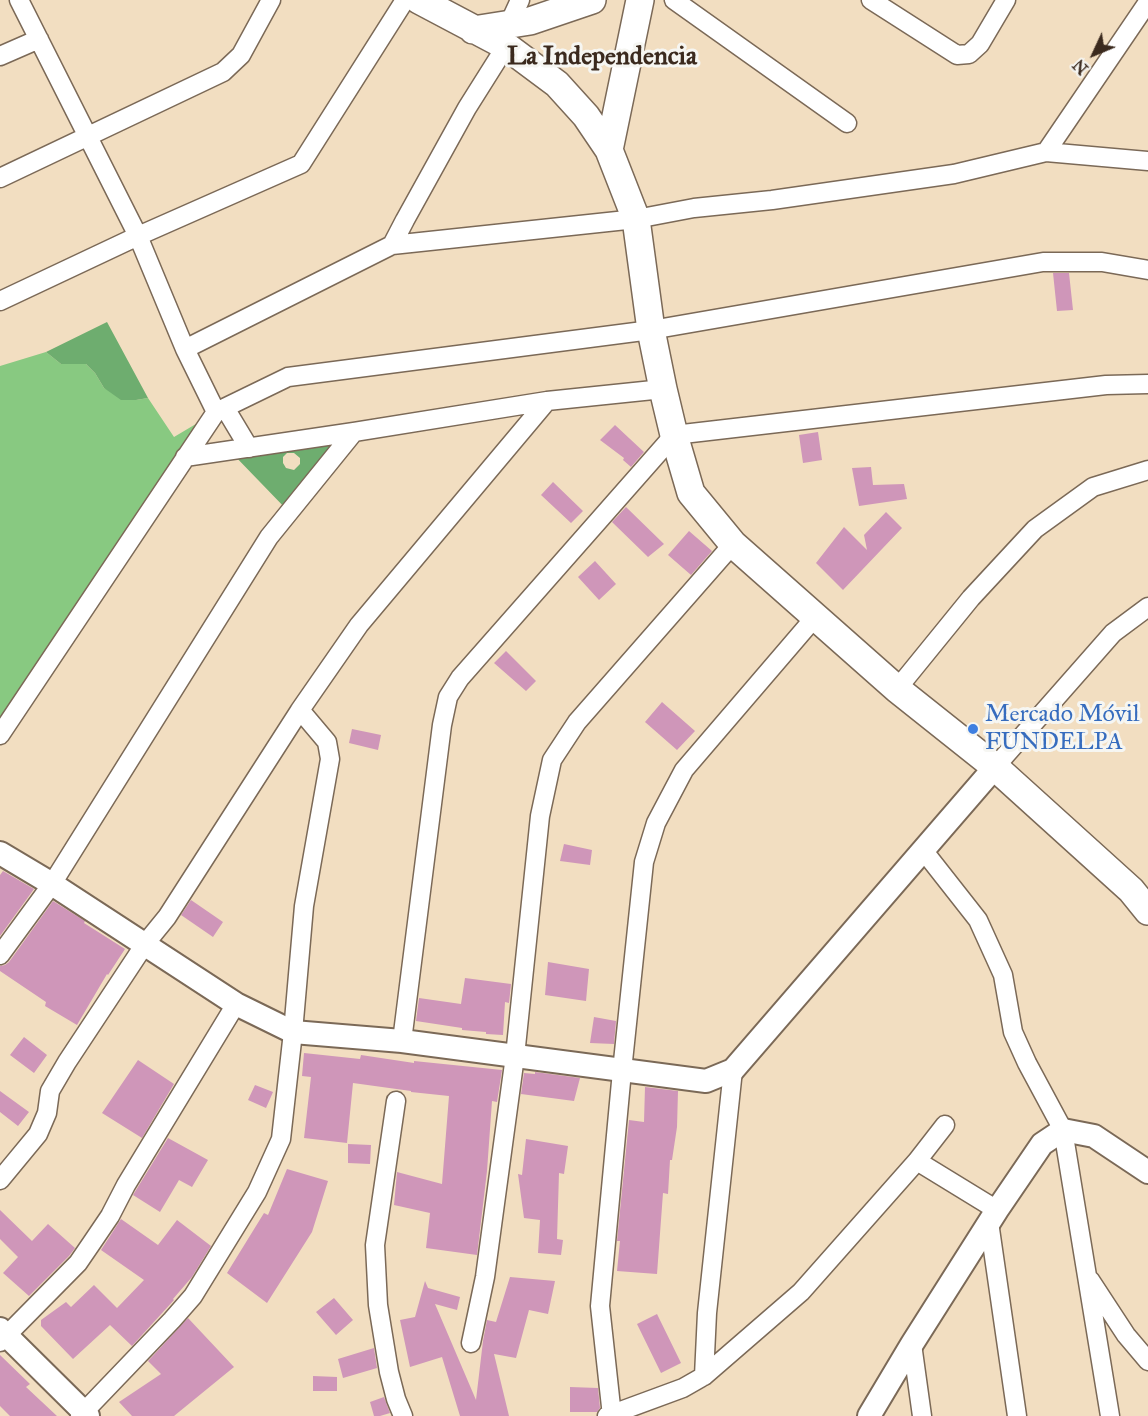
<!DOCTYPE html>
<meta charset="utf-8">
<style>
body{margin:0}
#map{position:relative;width:1148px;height:1416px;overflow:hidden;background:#f2dec1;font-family:"IM FELL Great Primer",serif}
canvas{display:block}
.north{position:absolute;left:1064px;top:24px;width:60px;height:60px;-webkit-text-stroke:4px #f6f6f2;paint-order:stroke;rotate:226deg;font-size:16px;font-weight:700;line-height:24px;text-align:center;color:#3b2a1e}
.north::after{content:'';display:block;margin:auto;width:21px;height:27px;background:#3b2a1e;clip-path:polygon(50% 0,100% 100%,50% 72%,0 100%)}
</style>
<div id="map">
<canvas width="1148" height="1416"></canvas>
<div class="north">N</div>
</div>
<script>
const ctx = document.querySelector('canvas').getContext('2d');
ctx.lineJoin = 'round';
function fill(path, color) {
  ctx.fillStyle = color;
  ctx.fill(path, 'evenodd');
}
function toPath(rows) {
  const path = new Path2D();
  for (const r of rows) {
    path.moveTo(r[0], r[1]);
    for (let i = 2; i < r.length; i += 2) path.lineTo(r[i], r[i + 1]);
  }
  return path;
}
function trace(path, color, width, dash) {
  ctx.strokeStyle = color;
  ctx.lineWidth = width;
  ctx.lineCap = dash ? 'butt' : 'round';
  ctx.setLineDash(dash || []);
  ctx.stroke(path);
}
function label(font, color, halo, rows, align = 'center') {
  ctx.font = font + ' "IM FELL Great Primer",serif';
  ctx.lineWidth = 6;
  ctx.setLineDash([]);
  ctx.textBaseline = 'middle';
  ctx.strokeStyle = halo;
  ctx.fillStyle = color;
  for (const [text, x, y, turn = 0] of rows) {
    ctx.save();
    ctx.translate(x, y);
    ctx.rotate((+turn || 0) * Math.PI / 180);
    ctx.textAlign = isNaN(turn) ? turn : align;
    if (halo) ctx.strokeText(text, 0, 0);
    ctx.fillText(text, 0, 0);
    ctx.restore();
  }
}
fill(toPath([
 [46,352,61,364,86,364,95,373,104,388,136,400,148,398,174,437,216,412,152,506,145,502,0,720,0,366]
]), '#88c981');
fill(toPath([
 [107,322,148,398,136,400,121,400,104,388,95,373,86,364,61,364,46,352],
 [354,432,289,512,230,451],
 [287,453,294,453,300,458,300,464,294,470,286,468,283,463,283,457]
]), '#6ead6f');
fill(toPath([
 [1053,273,1069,273,1073,310,1057,311],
 [615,425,644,452,631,467,623,460,624,458,600,440],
 [818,432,822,460,803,463,799,435],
 [871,467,873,485,904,484,907,499,859,506,852,468],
 [553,482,583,511,571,523,541,495],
 [626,507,664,544,648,557,612,522],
 [886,512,902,528,843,590,816,563,844,527,867,550,864,535],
 [689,531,712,551,691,575,668,555],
 [595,561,616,584,599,600,578,577],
 [506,651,536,681,526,691,494,663],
 [662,702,695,731,677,750,645,722],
 [352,729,381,735,378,750,349,743],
 [564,844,592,850,590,865,560,861],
 [3,871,34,889,0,936,0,875],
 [191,900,223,922,213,937,181,915],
 [53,901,85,921,84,923,125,949,108,975,107,974,77,1025,45,1006,46,1002,0,971,0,966,5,965,9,962],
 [548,962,589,969,586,1001,545,995],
 [465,978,511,984,509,1003,505,1002,503,1035,486,1034,486,1032,462,1030,462,1028,416,1021,419,998,461,1004],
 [594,1017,616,1021,614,1044,590,1043],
 [24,1037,47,1055,34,1073,10,1055],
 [304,1053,360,1059,361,1055,414,1063,414,1061,502,1070,497,1102,492,1101,487,1171,477,1255,426,1248,430,1213,394,1205,397,1172,442,1184,449,1096,411,1092,411,1091,353,1083,347,1143,304,1138,311,1077,302,1076],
 [138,1060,174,1084,142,1138,102,1113],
 [535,1072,580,1078,574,1101,521,1094,524,1073,535,1074],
 [255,1085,273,1092,266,1108,248,1100],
 [645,1087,678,1091,677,1127,672,1160,670,1160,668,1194,663,1193,657,1274,617,1271,620,1241,617,1241,629,1120,644,1122],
 [0,1091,29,1112,18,1126,0,1112],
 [168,1138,208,1160,192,1187,179,1180,160,1212,133,1195],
 [526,1139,568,1146,564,1174,559,1173,557,1239,563,1240,561,1255,538,1253,540,1220,524,1218,518,1174,522,1175],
 [348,1144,371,1145,370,1164,348,1163],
 [287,1169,328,1181,312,1232,267,1303,227,1273,264,1213,268,1215],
 [0,1210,32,1241,48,1224,75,1248,69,1256,29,1296,3,1273,18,1257,0,1239],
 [121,1219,158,1245,177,1220,211,1246,192,1277,173,1299,174,1300,132,1346,110,1325,73,1359,41,1326,41,1320,66,1302,71,1307,94,1285,117,1308,144,1280,101,1250],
 [510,1277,555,1281,548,1314,529,1310,516,1358,494,1354,509,1416,460,1416,442,1357,410,1367,400,1320,415,1317,425,1281,428,1288,460,1297,457,1310,435,1304,476,1400,483,1341,487,1320,496,1322],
 [334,1298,353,1320,336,1335,316,1312],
 [657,1314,681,1363,661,1373,637,1324],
 [188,1318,234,1367,174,1416,132,1416,119,1402,161,1374,148,1361],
 [374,1348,377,1368,343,1378,338,1359],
 [0,1355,30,1384,26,1387,57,1416,10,1416,0,1406],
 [313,1376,337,1377,337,1391,313,1391],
 [570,1387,598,1388,600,1408,597,1412,570,1412],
 [384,1397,390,1413,380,1416,374,1416,370,1402]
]), '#cf96b9');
const minor = toPath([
 [19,0,138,236,185,349,216,412],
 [674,0,847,123],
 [871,0,957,55,969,54,980,44,1006,0],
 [509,24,520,0],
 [0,56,39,39],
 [1046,152,1148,2],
 [0,178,223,72,241,55,271,0],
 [392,245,405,220,467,108,506,46],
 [0,301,138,236,301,164,405,0],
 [185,349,392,245,636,219,694,208,772,200,954,174,1046,152,1148,161],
 [225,408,249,448],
 [185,457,354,432,547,401,663,389],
 [897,689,971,598,1035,529,1093,487,1148,470],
 [0,735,216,412,288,377,651,330,1043,262,1102,262,1148,270],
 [995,767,1113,633,1148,607],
 [923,850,978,920,1003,975,1013,1032,1027,1063,1063,1130,1110,1416],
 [0,955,52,884,269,537,354,432],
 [402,1041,442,725,448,697,460,678,674,435,1106,385,1148,384],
 [396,1101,375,1245,378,1305,389,1372,396,1399,403,1416],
 [917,1161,997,1210],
 [0,1180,38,1134,47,1113,50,1091,67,1062,145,944,167,917,300,710,359,625,547,401],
 [989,1222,1017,1416],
 [1090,1280,1126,1335,1148,1361],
 [0,1342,78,1263,91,1244,110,1216,126,1185,236,1004],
 [471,1343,485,1277,515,1056,540,816,552,760,577,722,733,544],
 [912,1344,922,1416],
 [704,1376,707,1313,733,1070],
 [80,1416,172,1320,193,1296,257,1192,281,1139,293,1032,304,906,330,759,327,742,300,710],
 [607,1416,683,1388,704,1376,801,1292,917,1161,945,1125],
 [612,1416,600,1306,622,1071,644,862,656,823,684,770,816,616]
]);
const tertiary = toPath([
 [0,853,52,884,236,1004,293,1032,402,1041,706,1081,733,1070,995,767],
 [0,1329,88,1416],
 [869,1416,912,1344,997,1210,1042,1144,1063,1130,1094,1136,1148,1172]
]);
const secondary = toPath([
 [419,0,506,46,557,84,586,116,609,150,636,219,651,330,663,389,674,435,691,493,733,544,897,689,995,767,1131,890,1148,911],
 [473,30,530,21,592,0],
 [609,150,640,0]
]);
trace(minor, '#7b6957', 21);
trace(tertiary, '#7b6957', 26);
trace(secondary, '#7b6957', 30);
trace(minor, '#fff', 18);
trace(tertiary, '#fff', 22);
trace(secondary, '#fff', 27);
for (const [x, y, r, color] of [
 [973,729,6,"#3f7fe0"]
]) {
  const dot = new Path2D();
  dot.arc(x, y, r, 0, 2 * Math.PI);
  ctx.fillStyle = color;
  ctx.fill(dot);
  trace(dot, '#f6f6f2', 2);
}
label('24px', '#366cbe', '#f6f6f2', [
 ["Mercado Móvil",985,715],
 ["FUNDELPA",985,743]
], 'left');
label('bold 26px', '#3b2a1e', '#f6f6f2', [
 ["La Independencia",602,58]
]);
</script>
